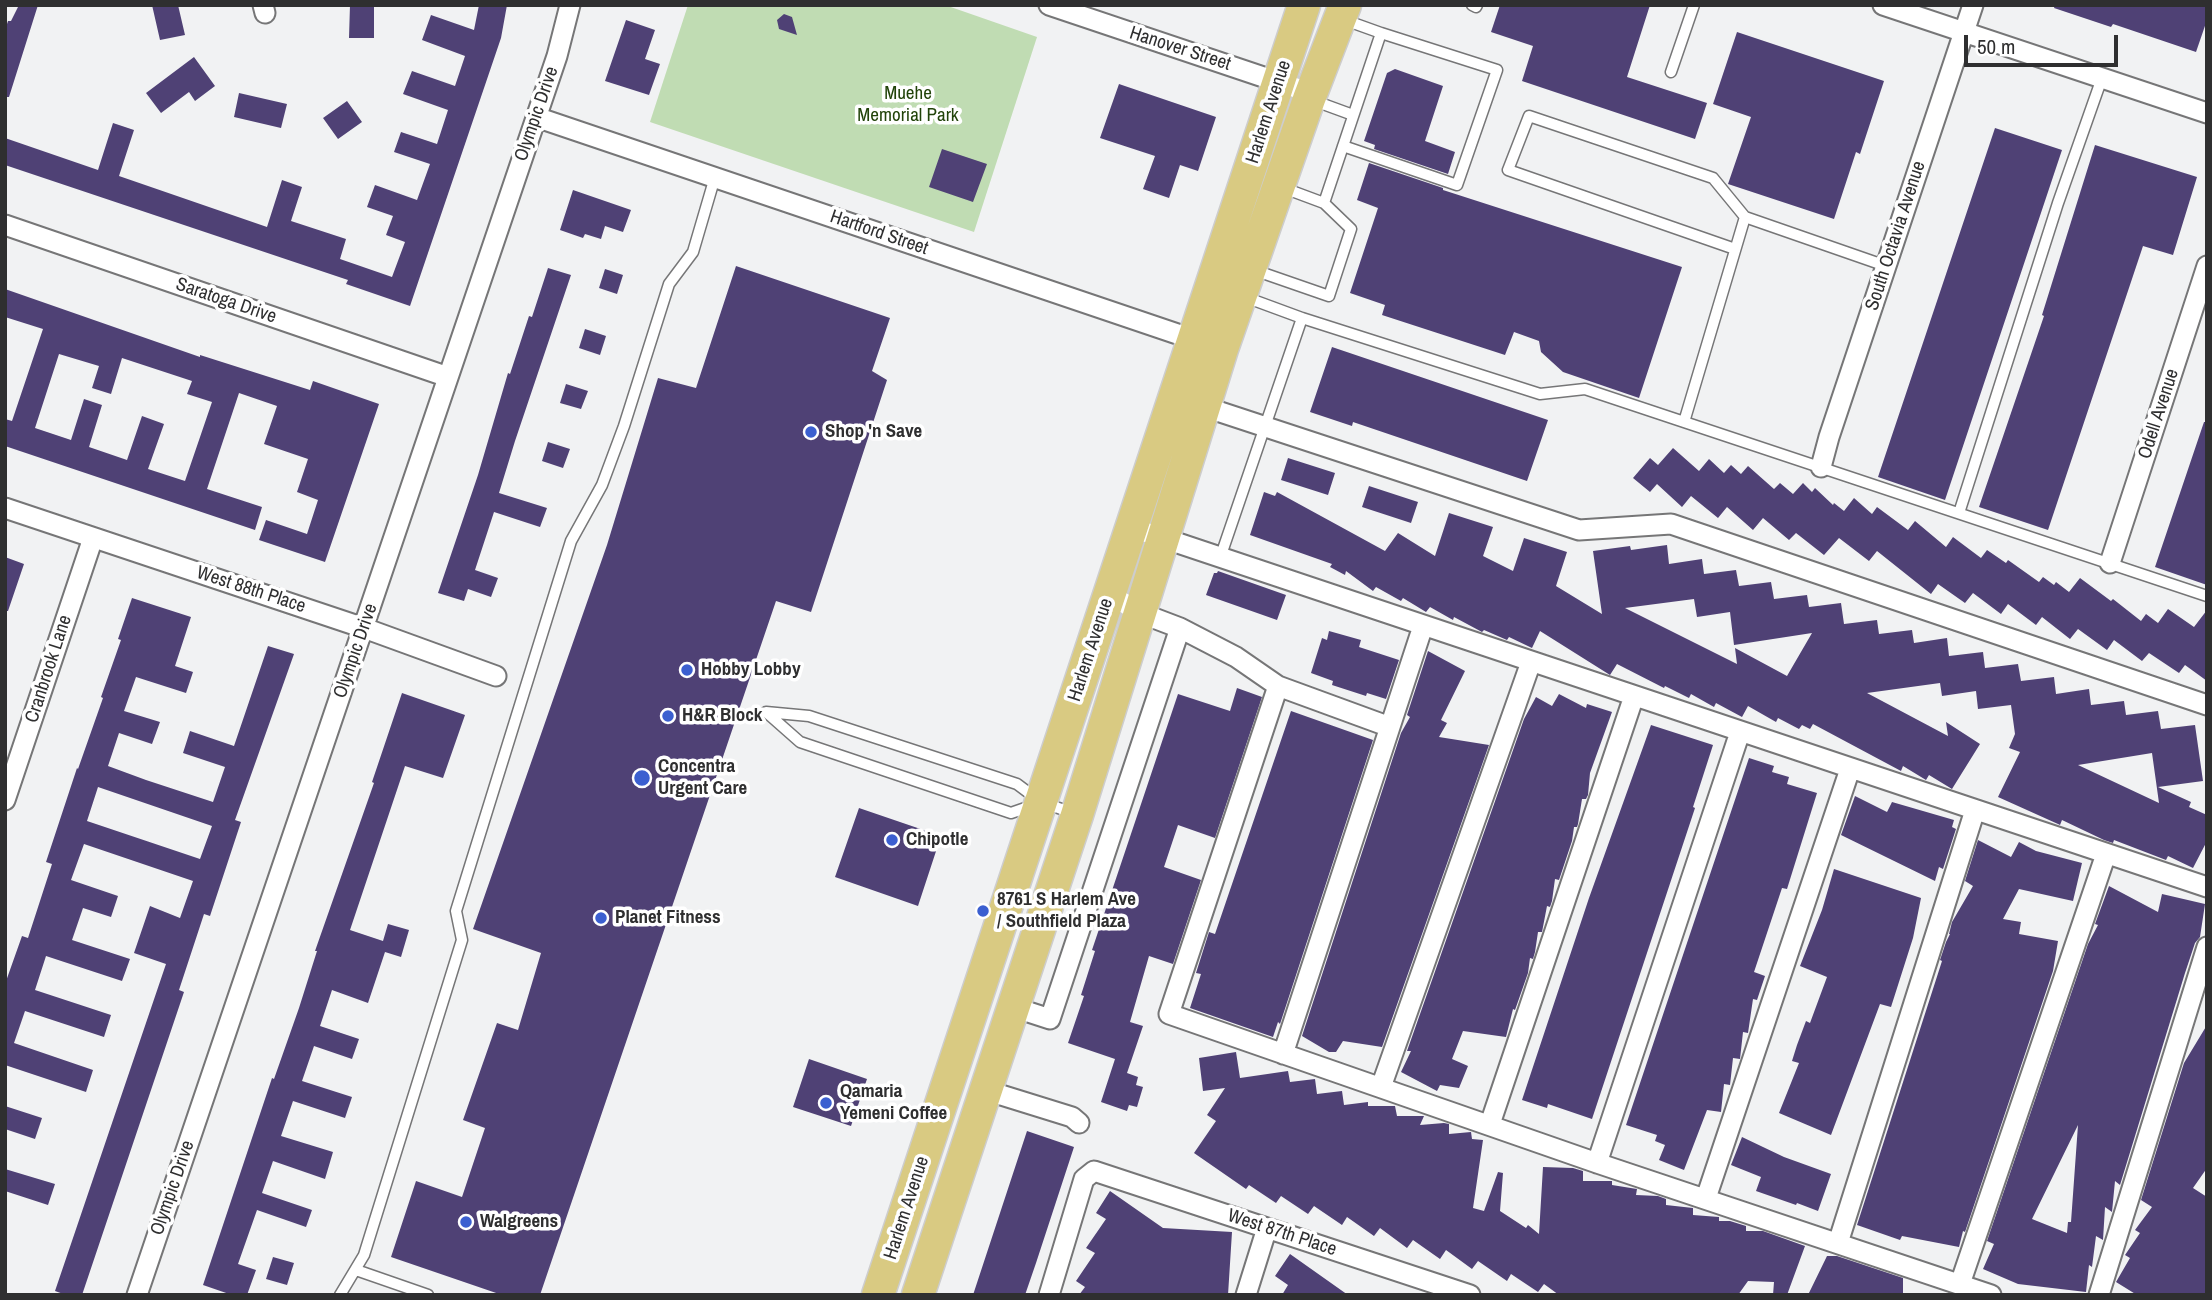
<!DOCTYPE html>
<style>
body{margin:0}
#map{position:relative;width:2212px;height:1300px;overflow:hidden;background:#f1f2f3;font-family:"Archivo Narrow",sans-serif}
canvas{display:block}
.frame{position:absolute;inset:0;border:7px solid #2f2f30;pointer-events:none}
.scale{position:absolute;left:1964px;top:35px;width:154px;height:32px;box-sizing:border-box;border:4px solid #2f2f30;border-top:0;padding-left:9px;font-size:21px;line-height:24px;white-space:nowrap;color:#2f2f30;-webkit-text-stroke:5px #fff;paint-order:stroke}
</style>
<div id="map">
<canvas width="2212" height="1300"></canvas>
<div class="frame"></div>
<div class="scale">50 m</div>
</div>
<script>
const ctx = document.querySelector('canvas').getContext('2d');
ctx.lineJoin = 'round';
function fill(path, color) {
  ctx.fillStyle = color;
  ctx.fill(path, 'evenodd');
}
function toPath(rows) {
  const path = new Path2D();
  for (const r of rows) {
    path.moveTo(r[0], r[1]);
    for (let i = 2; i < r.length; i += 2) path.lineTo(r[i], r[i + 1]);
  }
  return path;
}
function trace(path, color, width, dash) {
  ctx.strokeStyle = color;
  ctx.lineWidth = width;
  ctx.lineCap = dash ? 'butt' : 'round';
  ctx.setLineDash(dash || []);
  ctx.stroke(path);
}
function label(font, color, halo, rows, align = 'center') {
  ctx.font = font + ' "Archivo Narrow",sans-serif';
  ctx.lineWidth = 7;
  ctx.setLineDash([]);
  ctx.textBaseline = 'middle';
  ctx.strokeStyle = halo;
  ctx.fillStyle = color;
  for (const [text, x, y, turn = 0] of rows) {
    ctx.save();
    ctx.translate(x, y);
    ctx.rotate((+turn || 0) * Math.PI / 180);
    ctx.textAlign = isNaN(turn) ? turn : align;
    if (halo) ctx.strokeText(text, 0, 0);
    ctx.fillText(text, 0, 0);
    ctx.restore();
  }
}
fill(toPath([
 [688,5,945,5,1037,37,974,232,650,122]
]), '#c0dcb3');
fill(toPath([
 [19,5,38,5,9,97,5,97,5,30,8,21,11,21],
 [152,5,178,5,185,35,160,40],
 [350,5,374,5,374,38,349,38],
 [479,5,507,5,501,38,410,306,346,284,348,280,5,165,5,138,98,170,113,123,134,130,119,176,267,227,282,180,302,187,291,221,346,239,340,259,392,277,405,242,386,235,393,216,367,207,375,185,417,200,430,164,394,152,401,132,437,144,448,110,403,94,412,71,455,86,465,56,422,40,431,15,474,30],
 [1500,5,1650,5,1627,77,1707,103,1695,139,1522,81,1533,46,1491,32],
 [2055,5,2207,5,2207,20,2196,52,2113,24,2111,27,2054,8],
 [784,14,792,17,797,35,779,29,777,20],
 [626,20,655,30,645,59,660,64,649,95,605,81],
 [1737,32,1884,81,1860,154,1856,152,1834,219,1728,184,1751,117,1713,104],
 [194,57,215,86,195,101,189,92,161,113,146,93],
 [1395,69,1443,86,1425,141,1455,152,1448,174,1374,149,1375,145,1364,141,1387,73],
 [1119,84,1216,117,1198,171,1180,165,1169,198,1143,189,1155,156,1100,138],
 [239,93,287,104,281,128,234,117],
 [347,101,362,122,338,139,323,118],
 [1995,128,2062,150,1945,500,1878,477],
 [2095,145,2197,177,2173,255,2143,246,2048,530,1979,507,2044,316,2042,315],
 [942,149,987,164,973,202,929,187],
 [1369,163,1443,188,1443,190,1682,267,1639,398,1563,372,1541,352,1539,341,1514,332,1505,355,1382,315,1385,305,1350,293,1378,208,1357,200],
 [573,190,631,210,623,232,605,226,601,239,585,234,583,238,560,230],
 [736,266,890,318,872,371,887,380,811,612,776,601,540,1295,502,1295,391,1257,416,1181,462,1197,485,1128,463,1120,497,1023,518,1030,541,953,473,929,607,545,658,378,696,388],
 [548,268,571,275,515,441,499,493,547,508,540,527,494,512,475,570,498,578,491,597,468,589,464,601,438,593,478,475,508,373,510,374,529,316,532,317],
 [605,269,623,275,617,294,599,288],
 [5,289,200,357,200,355,310,390,313,381,379,404,325,562,259,540,266,520,307,534,318,500,297,492,308,459,264,444,277,406,239,393,207,489,262,507,255,530,5,446,5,419,12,421,43,329,5,317],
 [59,354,99,366,92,388,111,394,122,358,192,381,187,394,212,402,185,481,148,469,164,424,142,416,127,460,89,447,102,405,84,399,71,440,35,428],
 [585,329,606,336,600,355,579,348],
 [1332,347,1548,420,1527,481,1353,422,1352,426,1310,412],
 [566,384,588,391,581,409,560,403],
 [2204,422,2207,422,2207,585,2155,567],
 [548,442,570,449,563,468,542,461],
 [1673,448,1699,471,1709,459,1724,473,1731,465,1741,474,1748,466,1774,489,1780,483,1793,494,1803,483,1812,492,1815,488,1833,505,1834,503,1844,511,1854,498,1872,514,1877,507,1908,530,1915,521,1946,547,1953,537,1981,558,1987,550,2006,563,2008,560,2039,582,2043,577,2054,585,2056,582,2069,592,2080,578,2111,601,2113,599,2141,621,2146,614,2158,623,2168,609,2194,627,2207,610,2207,681,2185,665,2179,673,2149,653,2142,661,2114,640,2107,650,2078,629,2070,639,2042,617,2036,625,2008,604,2001,614,1973,593,1965,603,1938,584,1931,594,1877,551,1869,561,1839,538,1824,555,1796,533,1789,540,1763,518,1753,530,1727,507,1718,518,1691,496,1682,507,1657,484,1650,492,1633,478,1650,458,1658,465],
 [1288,458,1335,473,1328,495,1281,480],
 [1369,486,1418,502,1411,523,1362,507],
 [1264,492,1275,496,1277,492,1385,551,1398,533,1435,556,1449,513,1493,527,1483,556,1513,571,1524,538,1567,552,1556,586,1602,614,1593,551,1630,546,1631,550,1667,545,1669,564,1702,559,1704,574,1736,570,1739,586,1771,582,1774,599,1807,595,1809,607,1841,603,1844,624,1877,620,1879,634,1912,630,1914,643,1947,638,1949,656,1983,652,1985,668,2018,664,2021,681,2054,677,2056,694,2089,689,2091,705,2124,701,2126,715,2158,711,2161,729,2195,725,2203,781,2158,787,2191,802,2189,807,2207,815,2207,841,2193,868,2168,856,2166,860,2114,840,2113,843,2104,840,2062,820,2060,825,2058,824,1998,797,2020,752,2009,748,2015,734,2011,705,1978,709,1976,691,1942,696,1940,683,1867,693,1948,736,1946,722,1980,744,1952,789,1929,775,1926,780,1903,766,1901,771,1813,724,1810,729,1802,725,1799,729,1778,718,1776,722,1748,706,1742,717,1716,703,1714,707,1691,694,1689,698,1665,686,1664,688,1617,664,1610,675,1540,631,1532,648,1509,637,1507,640,1484,630,1482,632,1454,617,1453,620,1430,607,1426,612,1403,598,1401,601,1376,587,1373,591,1346,571,1345,575,1330,567,1332,564,1250,535],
 [1694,599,1697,617,1730,612,1734,645,1812,633,1787,676,1735,648,1737,664,1625,608],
 [2152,753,2159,803,2078,765],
 [5,557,24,564,8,611,5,611],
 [1218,571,1286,595,1277,620,1206,595,1214,573,1217,573],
 [132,598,191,617,175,666,193,672,186,693,136,677,124,711,160,722,152,744,119,733,108,766,146,780,213,802,225,767,183,753,190,731,234,746,268,646,294,654,235,820,241,822,210,916,204,914,179,990,184,992,82,1295,66,1295,55,1291,166,964,134,953,150,906,180,918,193,881,84,844,71,880,118,896,111,917,83,908,72,940,130,959,122,981,46,956,35,990,111,1015,104,1037,25,1011,14,1043,93,1070,86,1092,5,1065,5,984,22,936,28,938,52,864,46,862,77,768,78,769,103,698,101,697,121,640,118,639],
 [98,787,212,826,200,859,87,821],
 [1329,631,1361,640,1359,647,1399,660,1386,699,1367,693,1366,696,1332,685,1333,681,1311,673,1322,638,1327,640],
 [1428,651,1465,671,1441,720,1447,723,1439,737,1489,745,1382,1047,1343,1041,1336,1052,1329,1052,1302,1036,1401,733,1410,717,1407,715],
 [1237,688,1262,697,1215,838,1178,825,1164,867,1201,880,1173,964,1149,956,1130,1022,1143,1026,1127,1073,1138,1077,1136,1085,1143,1087,1137,1107,1129,1105,1127,1111,1101,1102,1115,1059,1068,1043,1084,996,1081,995,1095,951,1092,950,1178,694,1230,711],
 [402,693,465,715,443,778,405,766,350,930,383,941,388,924,409,930,401,957,385,952,368,1003,332,990,320,1026,359,1039,352,1059,314,1046,302,1081,352,1097,345,1118,293,1101,281,1136,333,1152,325,1179,273,1161,262,1193,312,1210,306,1227,257,1210,238,1264,256,1270,247,1295,232,1295,203,1285,272,1078,274,1079,299,1008,317,951,315,951,374,783,372,782],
 [1559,694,1586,708,1587,704,1612,712,1590,773,1588,795,1586,799,1582,799,1578,824,1577,827,1574,827,1572,841,1559,880,1555,879,1552,901,1550,907,1547,906,1542,932,1538,932,1535,952,1533,959,1530,958,1528,973,1515,1010,1513,1009,1506,1037,1463,1031,1452,1059,1468,1066,1459,1088,1440,1085,1437,1091,1401,1072,1411,1051,1407,1051,1524,719,1536,697,1552,706],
 [1291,711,1373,740,1280,1024,1278,1022,1273,1037,1190,1008,1201,974,1196,973,1209,932,1215,934],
 [1651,725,1713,745,1693,807,1695,808,1592,1119,1548,1104,1547,1108,1522,1100,1589,898],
 [1749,758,1774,766,1772,772,1789,777,1787,784,1817,793,1787,889,1782,888,1754,972,1765,976,1757,1000,1753,999,1748,1033,1743,1032,1740,1059,1733,1058,1730,1085,1724,1084,1721,1112,1707,1110,1684,1170,1659,1160,1665,1145,1655,1141,1657,1135,1626,1125],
 [1855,796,1887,812,1892,802,1954,820,1952,827,1956,829,1943,869,1939,867,1935,881,1841,835],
 [859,808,941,836,918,906,835,877],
 [1978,840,2011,857,2019,842,2036,851,2082,863,2073,901,2019,889,2003,919,2021,922,2019,934,2058,941,2053,971,1965,1232,1963,1231,1959,1247,1902,1236,1900,1240,1857,1225,1942,961,1940,960,1946,942,1950,934,1949,934,1952,922,1973,886,1965,881],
 [1834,869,1921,898,1913,938,1891,1007,1880,1004,1831,1135,1779,1113,1799,1063,1792,1061,1797,1045,1806,1021,1810,1023,1827,977,1800,966,1822,910],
 [2109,886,2158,912,2162,894,2205,904,2200,937,2195,943,2185,973,2120,1185,2115,1181,2112,1212,2105,1207,2103,1240,2096,1236,2092,1267,2089,1265,2086,1292,2018,1284,1983,1269,1994,1244,1987,1241,2088,944,2098,925,2095,924],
 [2078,1125,2071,1222,2068,1222,2067,1233,2032,1219],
 [2207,1025,2207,1168,2193,1188,2207,1197,2207,1295,2137,1295,2116,1282,2130,1258,2125,1255,2140,1233,2135,1230,2152,1207,2141,1200,2184,1063],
 [1236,1052,1240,1078,1288,1071,1290,1082,1315,1079,1317,1094,1342,1091,1344,1105,1368,1102,1368,1106,1395,1106,1397,1116,1424,1116,1420,1125,1444,1123,1449,1124,1449,1134,1471,1132,1472,1139,1483,1140,1473,1208,1484,1211,1498,1172,1503,1173,1500,1211,1526,1228,1528,1225,1539,1234,1543,1167,1573,1168,1583,1171,1583,1181,1612,1181,1612,1185,1637,1189,1636,1195,1658,1196,1666,1199,1666,1205,1693,1208,1693,1215,1719,1217,1719,1221,1730,1221,1746,1226,1746,1231,1763,1231,1805,1246,1787,1295,1773,1295,1774,1282,1748,1281,1738,1295,1559,1295,1544,1284,1538,1292,1511,1274,1507,1281,1478,1261,1472,1269,1446,1250,1440,1259,1413,1240,1407,1248,1380,1228,1374,1236,1347,1217,1342,1225,1314,1206,1308,1214,1281,1196,1276,1203,1249,1185,1246,1189,1194,1153,1216,1121,1207,1115,1225,1088,1203,1091,1199,1058],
 [809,1059,867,1079,851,1126,793,1107],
 [5,1106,42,1118,35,1139,5,1129],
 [1027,1131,1074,1147,1036,1263,1025,1295,973,1295],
 [1742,1137,1784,1157,1831,1174,1818,1211,1797,1203,1796,1205,1756,1191,1761,1177,1731,1165],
 [5,1169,55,1184,48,1205,5,1191],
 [1110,1191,1163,1228,1232,1232,1228,1295,1079,1295,1085,1287,1076,1281,1095,1253,1086,1248,1106,1219,1096,1213],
 [1290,1254,1348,1295,1282,1295,1288,1285,1275,1276],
 [1827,1256,1837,1256,1903,1278,1903,1295,1808,1295],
 [273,1257,294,1263,287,1285,266,1279]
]), '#4f4175');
const service = toPath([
 [1472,5,1476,7,1477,5],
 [1671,72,1694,5],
 [1312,100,1353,115],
 [1343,146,1457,185,1497,70,1381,33],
 [1324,203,1381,33,1342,19],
 [1735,249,1508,170,1529,116,1713,178,1745,217],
 [1254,270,1329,296,1351,229,1324,203,1281,187],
 [1302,318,1540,394,1585,389,2207,596],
 [1684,422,1745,217,1886,266],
 [1959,513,2058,203,2102,78],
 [1220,558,1302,318,1245,297],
 [1034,805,1011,813,800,742,766,712,809,716,1017,784,1041,802,1073,813],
 [356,1270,428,1295],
 [340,1295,364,1255,462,940,456,911,571,541,602,485,624,426,669,284,693,252,715,177]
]);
const minor = toPath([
 [263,5,265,13],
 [1049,5,1311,93],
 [1883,5,2207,113],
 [536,117,1201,342],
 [5,225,448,377],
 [1196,404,1579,530,1671,524,2207,705],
 [1821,467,1829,437,1973,5],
 [5,508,364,628,496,676],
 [1133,528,2207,887],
 [2110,563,2207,266],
 [1110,594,1138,612,1180,628,1236,657,1278,686,1169,1014,1597,1163,1991,1295],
 [1278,686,1390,727],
 [5,800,93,538],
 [1013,1007,1050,1019,1180,628],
 [1283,1054,1423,626],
 [1381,1087,1531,662],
 [985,1090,1072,1117,1079,1123],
 [1490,1124,1634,696],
 [1597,1163,1740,732],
 [1706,1198,1850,769],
 [1838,1243,1975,810],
 [1960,1284,2106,854],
 [137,1295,557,56,570,5],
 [1049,1295,1084,1179,1094,1171,1470,1295],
 [1246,1295,1267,1228],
 [2099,1295,2207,947]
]);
const primary = toPath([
 [878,1295,1304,5],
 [918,1295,1077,815,1222,349,1309,99,1345,5]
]);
trace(service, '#767677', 13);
trace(minor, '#767677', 23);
trace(primary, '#cdcdcd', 35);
trace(service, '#fff', 10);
trace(minor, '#fff', 19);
trace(primary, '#d9ca82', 32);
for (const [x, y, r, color] of [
 [811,432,7,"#3b5fd0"],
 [687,670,7,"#3b5fd0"],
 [668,716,7,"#3b5fd0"],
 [642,778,9,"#3b5fd0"],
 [892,840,7,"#3b5fd0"],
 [983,911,7,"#3b5fd0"],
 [601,918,7,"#3b5fd0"],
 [826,1103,7,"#3b5fd0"],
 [466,1222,7,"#3b5fd0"]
]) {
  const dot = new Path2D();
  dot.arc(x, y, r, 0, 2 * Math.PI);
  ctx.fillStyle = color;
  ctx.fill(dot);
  trace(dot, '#fff', 2.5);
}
label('19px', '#2f2f30', '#fff', [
 ["Hanover Street",1180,49,18],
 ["Harlem Avenue",1269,112,-72],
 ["Olympic Drive",537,114,-71],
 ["Hartford Street",879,233,19],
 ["South Octavia Avenue",1896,236,-72],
 ["Saratoga Drive",226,301,19],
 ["Odell Avenue",2159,414,-72],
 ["West 88th Place",251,590,18],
 ["Harlem Avenue",1091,650,-72],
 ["Olympic Drive",356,651,-71],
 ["Cranbrook Lane",49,669,-72],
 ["Olympic Drive",173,1188,-71],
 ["Harlem Avenue",907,1208,-72],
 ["West 87th Place",1282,1233,18]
]);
label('19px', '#214309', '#fff', [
 ["Muehe",908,94],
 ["Memorial Park",908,116]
]);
label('bold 19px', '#2f2f30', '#fff', [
 ["Shop 'n Save",825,432],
 ["Hobby Lobby",701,670],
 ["H&R Block",682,716],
 ["Concentra",658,767],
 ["Urgent Care",658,789],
 ["Chipotle",906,840],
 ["8761 S Harlem Ave",997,900],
 ["/ Southfield Plaza",997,922],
 ["Planet Fitness",615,918],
 ["Qamaria",840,1092],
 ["Yemeni Coffee",840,1114],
 ["Walgreens",480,1222]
], 'left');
</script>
